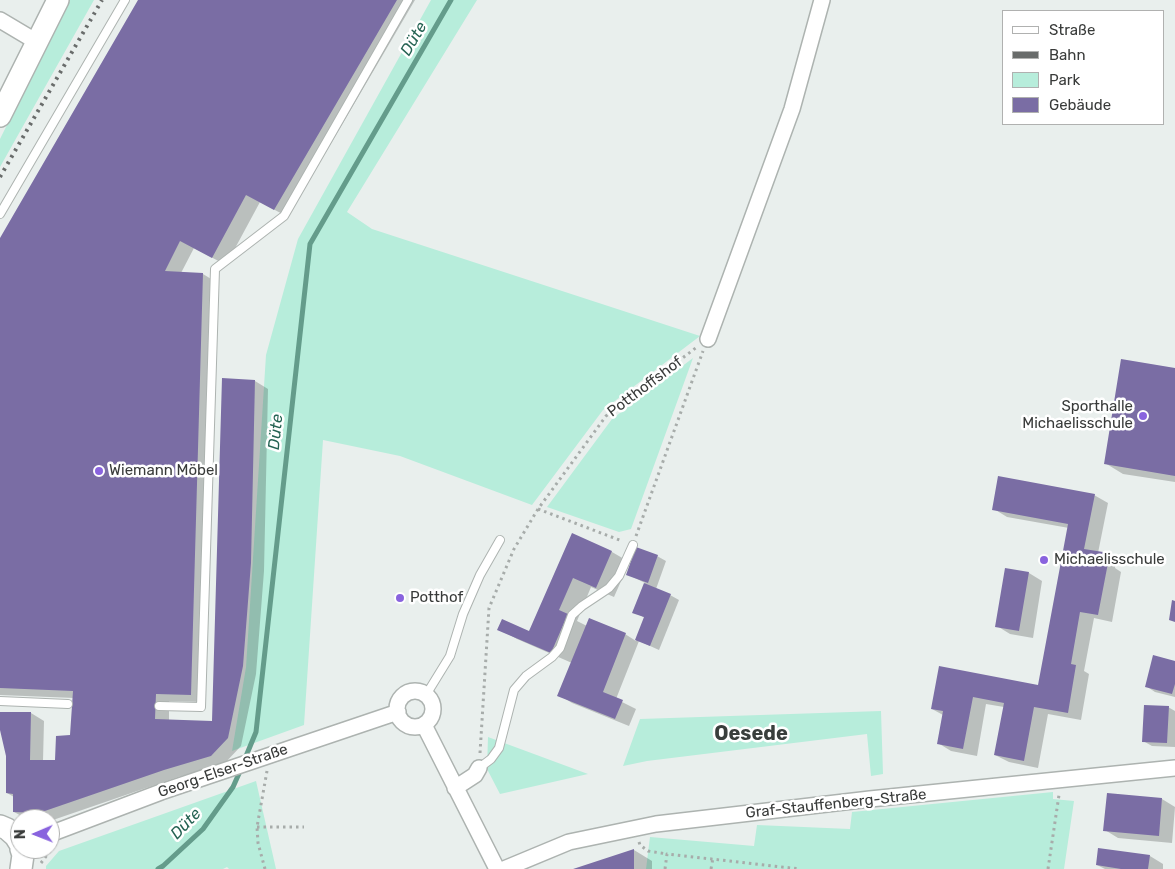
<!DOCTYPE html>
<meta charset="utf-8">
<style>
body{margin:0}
#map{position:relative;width:1175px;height:869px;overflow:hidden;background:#e9efed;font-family:Rubik,sans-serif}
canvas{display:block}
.legend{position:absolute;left:1002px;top:10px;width:162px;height:115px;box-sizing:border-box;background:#fff;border:1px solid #b0b1b0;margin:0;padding:6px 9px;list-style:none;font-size:15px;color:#393b3a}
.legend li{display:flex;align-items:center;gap:10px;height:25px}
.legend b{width:25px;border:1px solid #b0b1b0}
.north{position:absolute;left:10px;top:809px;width:50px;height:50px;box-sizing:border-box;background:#fff;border:1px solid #b0b1b0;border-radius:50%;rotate:269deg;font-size:14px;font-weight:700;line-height:20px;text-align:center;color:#393b3a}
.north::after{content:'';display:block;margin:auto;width:18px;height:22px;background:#8963de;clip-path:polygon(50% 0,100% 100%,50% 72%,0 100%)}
</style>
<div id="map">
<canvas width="1175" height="869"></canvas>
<ul class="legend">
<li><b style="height:6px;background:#fff"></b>Straße</li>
<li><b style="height:6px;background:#696c6b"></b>Bahn</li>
<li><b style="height:14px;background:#b7eddb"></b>Park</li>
<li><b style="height:14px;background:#7a6da4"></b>Gebäude</li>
</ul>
<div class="north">N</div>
</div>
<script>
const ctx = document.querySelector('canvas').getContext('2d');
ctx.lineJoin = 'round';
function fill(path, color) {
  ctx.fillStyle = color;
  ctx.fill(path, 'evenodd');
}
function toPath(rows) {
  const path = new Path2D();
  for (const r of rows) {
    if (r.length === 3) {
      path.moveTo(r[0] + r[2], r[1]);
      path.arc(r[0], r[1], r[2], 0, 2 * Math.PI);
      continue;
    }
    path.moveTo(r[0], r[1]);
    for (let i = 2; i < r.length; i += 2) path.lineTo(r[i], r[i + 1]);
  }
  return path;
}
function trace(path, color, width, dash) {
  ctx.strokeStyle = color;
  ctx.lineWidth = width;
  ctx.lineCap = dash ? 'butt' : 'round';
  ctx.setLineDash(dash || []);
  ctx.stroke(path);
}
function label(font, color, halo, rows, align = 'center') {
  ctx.font = font + ' Rubik,sans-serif';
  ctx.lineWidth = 5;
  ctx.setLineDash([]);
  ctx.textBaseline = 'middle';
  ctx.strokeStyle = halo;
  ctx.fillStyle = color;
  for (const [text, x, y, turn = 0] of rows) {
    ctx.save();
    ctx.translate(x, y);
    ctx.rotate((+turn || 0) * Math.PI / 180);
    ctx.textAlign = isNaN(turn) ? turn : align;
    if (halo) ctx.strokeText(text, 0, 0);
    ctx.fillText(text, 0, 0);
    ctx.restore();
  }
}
fill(toPath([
 [69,0,94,0,0,167,0,139],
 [431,0,477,0,347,212,372,229,700,336,603,410,532,505,400,456,323,440,304,725,232,751,246,667,266,355,298,239],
 [693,358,631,529,619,532,547,507,612,419],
 [881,711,883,774,871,776,867,734,647,761,623,766,640,719],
 [488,737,588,774,500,794,487,769],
 [256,781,276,869,229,869,227,867,223,869,46,869,46,866,59,851],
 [1053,792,1053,799,1074,801,1064,869,646,869,650,837,754,846,757,825,850,829,852,812]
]), '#b7eddb');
fill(toPath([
 [140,0,415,0,288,217,260,202,226,265,194,248,181,273,203,274,216,282,204,702,169,701,169,721,213,722,255,381,268,389,264,571,256,674,241,746,225,763,178,777,53,820,27,819,14,812,14,797,7,793,7,756,0,725,0,714,31,713,44,721,43,761,56,762,71,737,74,698,0,695,0,241],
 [1175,370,1175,482,1123,474,1105,463],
 [1094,495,1108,503,1098,553,1103,553,1116,561,1115,568,1121,572,1112,622,1094,618,1084,671,1089,674,1081,720,1048,714,1038,768,1009,762,995,755,1004,707,986,704,977,756,951,751,938,743,943,715,932,709,940,668,1039,686,1069,528,1007,517,994,509],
 [572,535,612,552,631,563,657,556,666,561,656,589,670,595,679,600,659,650,639,641,616,699,636,709,629,726,572,703,559,695,572,663,517,639,499,629,530,633],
 [629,563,631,564,627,574,645,583,634,612,645,618,636,641,625,634,587,626,577,621,591,587,614,597],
 [1006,569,1029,573,1042,581,1033,638,1010,634,997,626],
 [1175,662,1175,697,1155,692,1146,686],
 [1168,707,1175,711,1175,747,1152,746,1143,741],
 [1108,794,1162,799,1175,807,1172,843,1118,838,1105,830],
 [634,850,652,861,652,869,576,869],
 [1150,856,1163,864,1163,869,1105,869,1097,865]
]), '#0003');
trace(toPath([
 [244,761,256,732,310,244,451,0],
 [158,869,163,866,203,829,233,787,241,769]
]), '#649c8b', 5);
fill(toPath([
 [138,0,397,0,274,210,246,195,212,258,180,241,165,271,203,273,191,695,156,694,155,719,212,721,222,378,255,380,251,563,243,666,228,738,211,756,164,770,39,813,13,812,13,794,6,793,6,756,0,730,0,712,31,712,30,760,55,760,56,736,70,735,73,691,0,688,0,238],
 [1121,359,1175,368,1175,476,1104,464],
 [998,476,1095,494,1084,549,1103,552,1102,562,1108,563,1098,615,1080,612,1071,664,1076,665,1068,713,1034,707,1024,761,994,755,1004,703,973,697,963,749,937,744,943,711,931,709,939,666,1038,685,1068,524,992,510],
 [572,533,612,551,596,588,573,578,559,610,568,614,551,653,497,630,502,619,529,631],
 [636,547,658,555,648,583,626,575],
 [1005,568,1029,572,1019,631,995,627],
 [644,583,671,594,650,646,635,640,644,617,632,613],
 [1172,600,1175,601,1175,622,1169,620],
 [589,618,626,633,603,692,623,700,615,719,557,696],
 [1153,655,1175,661,1175,684,1172,694,1145,687],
 [1144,705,1169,706,1167,743,1142,742],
 [1107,793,1162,798,1159,836,1103,831],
 [1098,848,1150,855,1148,869,1121,869,1096,865],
 [634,849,634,869,573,869]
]), '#7a6da4');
const lane = toPath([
 [0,214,125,0],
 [426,695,450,656,463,614,480,575,500,540],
 [0,701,68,704],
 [159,706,201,707,215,269,284,216,408,0],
 [479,768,491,759,499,748,514,690,526,676,552,657,560,648,572,615,582,606,609,588,619,576,633,545]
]);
const street = toPath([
 [0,20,37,42],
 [708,339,792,109,822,0],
 [415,709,18],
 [424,725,497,869],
 [455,788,475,775,479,768],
 [50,834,161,792,398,712],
 [504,869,569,842,656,824,870,799,1175,768]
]);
const secondary = toPath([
 [0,116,58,0],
 [0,826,7,829,15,836,20,844],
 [21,869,23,855,21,849]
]);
trace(lane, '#adb3b0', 10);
trace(street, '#adb3b0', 18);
trace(secondary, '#adb3b0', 24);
trace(toPath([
 [538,509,622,541],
 [636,536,703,351],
 [480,753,489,608,514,549,538,509,606,416,697,347],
 [257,827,304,827],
 [639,842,640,845,648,851,667,854],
 [41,863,50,851,50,850],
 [265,869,258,843,257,827,267,771],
 [665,869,667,854,800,869],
 [711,869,713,858],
 [1048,869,1059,795]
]), '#a7acaa', 3, [2.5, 4]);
trace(lane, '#fff', 8);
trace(street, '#fff', 15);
trace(secondary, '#fff', 21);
trace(toPath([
 [0,177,102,0]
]), '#696c6b', 4, [2.5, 5]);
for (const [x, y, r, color] of [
 [1143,416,5,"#8963de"],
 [99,471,5,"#8963de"],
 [1044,560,5,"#8963de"],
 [400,598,5,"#8963de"]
]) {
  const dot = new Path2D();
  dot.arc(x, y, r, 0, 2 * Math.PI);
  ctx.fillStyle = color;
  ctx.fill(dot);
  trace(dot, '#fff', 2);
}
label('15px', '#393b3a', '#fff', [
 ["Potthoffshof",645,387,-37],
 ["Georg-Elser-Straße",223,771,-19],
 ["Graf-Stauffenberg-Straße",836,804,-6]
]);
label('15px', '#393b3a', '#fff', [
 ["Sporthalle",1133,407,"right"],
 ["Michaelisschule",1133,424,"right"],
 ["Wiemann Möbel",109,471],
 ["Michaelisschule",1054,560],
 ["Potthof",410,598]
], 'left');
label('italic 16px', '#256353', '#fff', [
 ["Düte",414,39,-60],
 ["Düte",276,432,-84],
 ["Düte",186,824,-46]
]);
label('bold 20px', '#393e3c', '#fff', [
 ["Oesede",751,734]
]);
</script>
